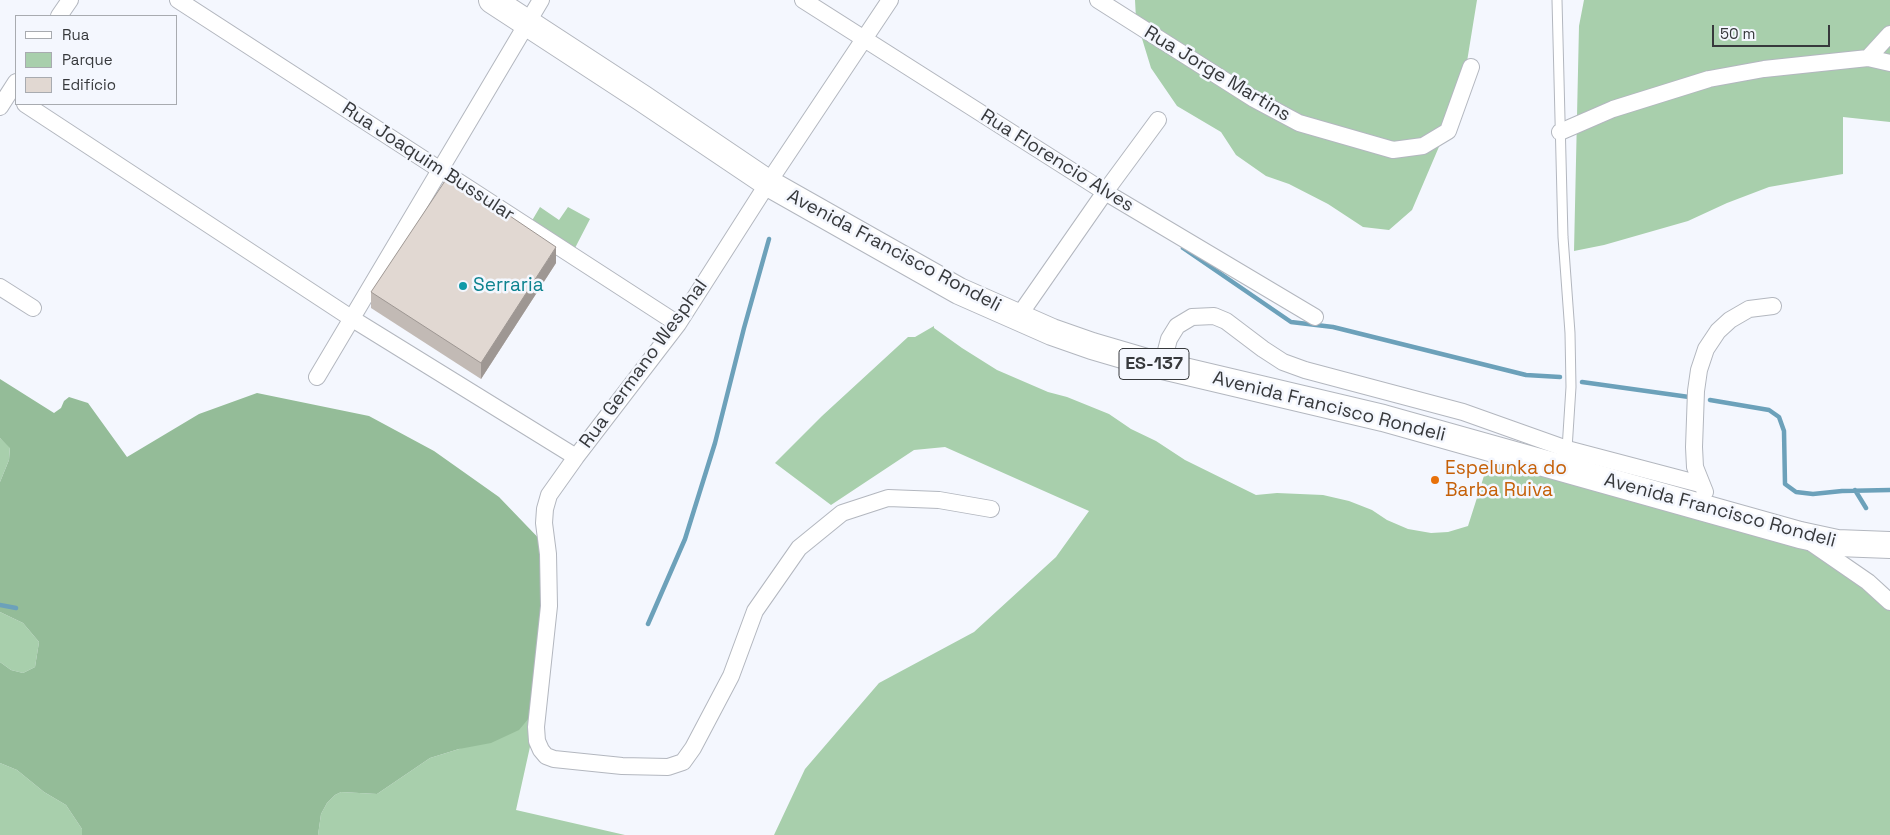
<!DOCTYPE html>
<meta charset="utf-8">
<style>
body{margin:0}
#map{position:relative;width:1890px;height:835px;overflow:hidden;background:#f4f7fe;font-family:"Space Grotesk",sans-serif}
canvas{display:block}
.legend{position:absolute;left:15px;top:15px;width:162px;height:90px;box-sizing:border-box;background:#f4f7fe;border:1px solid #a8abb0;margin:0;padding:6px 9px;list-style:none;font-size:15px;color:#37393c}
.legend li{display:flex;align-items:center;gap:10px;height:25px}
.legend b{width:25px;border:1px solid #a8abb0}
.scale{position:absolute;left:1712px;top:25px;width:118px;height:22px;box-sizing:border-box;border:2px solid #37393c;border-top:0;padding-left:6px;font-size:15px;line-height:18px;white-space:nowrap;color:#37393c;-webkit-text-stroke:4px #f4f7fe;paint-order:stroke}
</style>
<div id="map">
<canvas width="1890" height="835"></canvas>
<ul class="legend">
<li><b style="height:6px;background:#fff"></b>Rua</li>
<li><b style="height:14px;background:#a8cfac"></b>Parque</li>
<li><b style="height:14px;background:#e1d8d2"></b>Edifício</li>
</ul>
<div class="scale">50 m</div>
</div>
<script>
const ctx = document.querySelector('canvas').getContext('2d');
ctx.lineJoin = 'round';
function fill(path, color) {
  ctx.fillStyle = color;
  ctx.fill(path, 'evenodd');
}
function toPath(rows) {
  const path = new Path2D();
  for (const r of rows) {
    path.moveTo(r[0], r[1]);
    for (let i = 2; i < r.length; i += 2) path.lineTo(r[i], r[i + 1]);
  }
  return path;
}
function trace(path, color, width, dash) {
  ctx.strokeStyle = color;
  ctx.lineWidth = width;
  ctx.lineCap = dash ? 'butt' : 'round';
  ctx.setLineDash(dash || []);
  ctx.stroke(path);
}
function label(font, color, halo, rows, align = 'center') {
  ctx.font = font + ' "Space Grotesk",sans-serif';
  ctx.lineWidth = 5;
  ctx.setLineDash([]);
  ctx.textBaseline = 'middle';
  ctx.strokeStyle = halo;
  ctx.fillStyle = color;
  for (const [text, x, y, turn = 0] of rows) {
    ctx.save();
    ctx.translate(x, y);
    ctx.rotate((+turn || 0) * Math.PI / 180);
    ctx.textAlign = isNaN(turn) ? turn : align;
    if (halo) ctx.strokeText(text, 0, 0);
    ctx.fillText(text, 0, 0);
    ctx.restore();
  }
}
fill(toPath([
 [1135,0,1477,0,1464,80,1441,142,1412,210,1389,230,1363,227,1328,204,1289,184,1266,176,1236,155,1221,132,1177,106,1151,68,1136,19],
 [1584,0,1890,0,1890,122,1843,117,1843,174,1769,187,1727,203,1688,221,1604,245,1574,251,1579,26],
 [540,207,559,220,568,207,590,219,575,248,530,224],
 [934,326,934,328,962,348,997,370,1048,392,1067,397,1109,414,1131,429,1156,441,1185,460,1256,495,1277,493,1323,495,1349,501,1372,510,1387,520,1408,529,1431,533,1448,532,1468,526,1490,457,1816,545,1890,610,1890,835,774,835,805,769,879,683,974,632,1056,557,1089,511,945,447,914,450,831,505,775,463,822,416,908,337,915,337],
 [0,438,10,447,9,460,0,482],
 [0,612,23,623,39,642,35,667,23,673,11,670,0,662],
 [539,706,516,810,625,835,318,835,321,814,327,803,335,795,341,792,377,794,430,758,459,749],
 [0,763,17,770,44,792,66,805,82,829,82,835,0,835]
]), '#a8cfac');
fill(toPath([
 [0,379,54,413,61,408,64,401,69,397,88,403,127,457,199,414,257,393,369,416,434,451,499,497,550,550,539,706,519,730,491,743,459,749,430,758,377,794,341,792,335,795,327,803,321,814,318,835,82,835,82,829,66,805,44,792,17,770,0,763,0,662,11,670,23,673,35,667,39,642,23,623,0,612,0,482,9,460,10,448,0,438]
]), '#94bc98');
trace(toPath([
 [1183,248,1291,322,1333,327,1526,375,1560,377],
 [1582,382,1689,397],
 [1710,400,1769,410,1779,417,1784,431,1785,484,1796,492,1813,494,1842,491,1890,490],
 [1855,490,1866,508],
 [0,605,16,608],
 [648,624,685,539,715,443,744,328,769,239]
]), '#6ca1ba', 4.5);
const service = toPath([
 [1557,0,1563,237,1570,333,1571,387,1567,449]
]);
const minor = toPath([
 [178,0,678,324],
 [803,0,1105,192,1315,317],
 [890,0,768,183,678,324,576,457,549,495,545,509,544,523,548,554,549,606,536,727,537,741,541,750,546,756,554,759,622,766,668,767,683,762,693,748,731,676,755,611,799,548,842,513,888,498,939,500,991,509],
 [1098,0,1254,99,1299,123,1393,150,1423,146,1448,131,1471,67],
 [59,16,70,0],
 [1868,58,1890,34],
 [25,104,351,318,576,457],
 [0,107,16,82],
 [1560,132,1613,109,1709,79,1764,69,1868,58,1890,63],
 [0,287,33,308],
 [1018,317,1105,192,1158,120],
 [1162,366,1169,339,1177,326,1192,317,1214,316,1226,321,1263,349,1283,362,1305,370,1463,412,1567,449,1700,484],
 [317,377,541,0],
 [1705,492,1695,467,1694,447,1696,391,1699,370,1706,349,1718,331,1730,320,1749,309,1773,306],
 [1810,542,1868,582,1890,602]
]);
const primary = toPath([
 [492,0,642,98,768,183,959,291,1052,332,1092,346,1150,363,1383,418,1800,535,1837,543,1890,545]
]);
trace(service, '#b3b7bf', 11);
trace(minor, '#b3b7bf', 18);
trace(primary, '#b3b7bf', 28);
trace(service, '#fff', 9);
trace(minor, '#fff', 16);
trace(primary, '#fff', 26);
fill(toPath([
 [556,263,481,379,371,308,371,292]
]), '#c2bab5');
fill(toPath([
 [556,247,556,263,481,379,481,363]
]), '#9e9793');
const building = toPath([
 [449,175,556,247,481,363,371,292,449,175]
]);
fill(building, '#e1d8d2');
trace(building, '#9e9793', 1);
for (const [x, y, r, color] of [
 [463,286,5,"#0f9aa8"],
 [1435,480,5,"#e8710a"]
]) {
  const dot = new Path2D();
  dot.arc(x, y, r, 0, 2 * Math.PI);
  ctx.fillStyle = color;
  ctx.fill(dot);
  trace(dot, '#f4f7fe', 2);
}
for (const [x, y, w] of [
 [1154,364,70]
]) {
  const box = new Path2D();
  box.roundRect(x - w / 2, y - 15.5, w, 31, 4);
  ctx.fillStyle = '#f4f7fe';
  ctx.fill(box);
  trace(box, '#37393c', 1);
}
label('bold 18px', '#37393c', null, [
 ["ES-137",1154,364]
]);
label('19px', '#37393c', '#f4f7fe', [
 ["Rua Jorge Martins",1217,74,31],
 ["Rua Florencio Alves",1057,161,32],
 ["Rua Joaquim Bussular",428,162,33],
 ["Avenida Francisco Rondeli",894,251,28],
 ["Rua Germano Wesphal",644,364,-54],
 ["Avenida Francisco Rondeli",1329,407,14],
 ["Avenida Francisco Rondeli",1720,511,15]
]);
label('19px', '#0d838f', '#f4f7fe', [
 ["Serraria",473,286]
], 'left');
label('19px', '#c56008', '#f4f7fe', [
 ["Espelunka do",1445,469],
 ["Barba Ruiva",1445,491]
], 'left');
</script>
